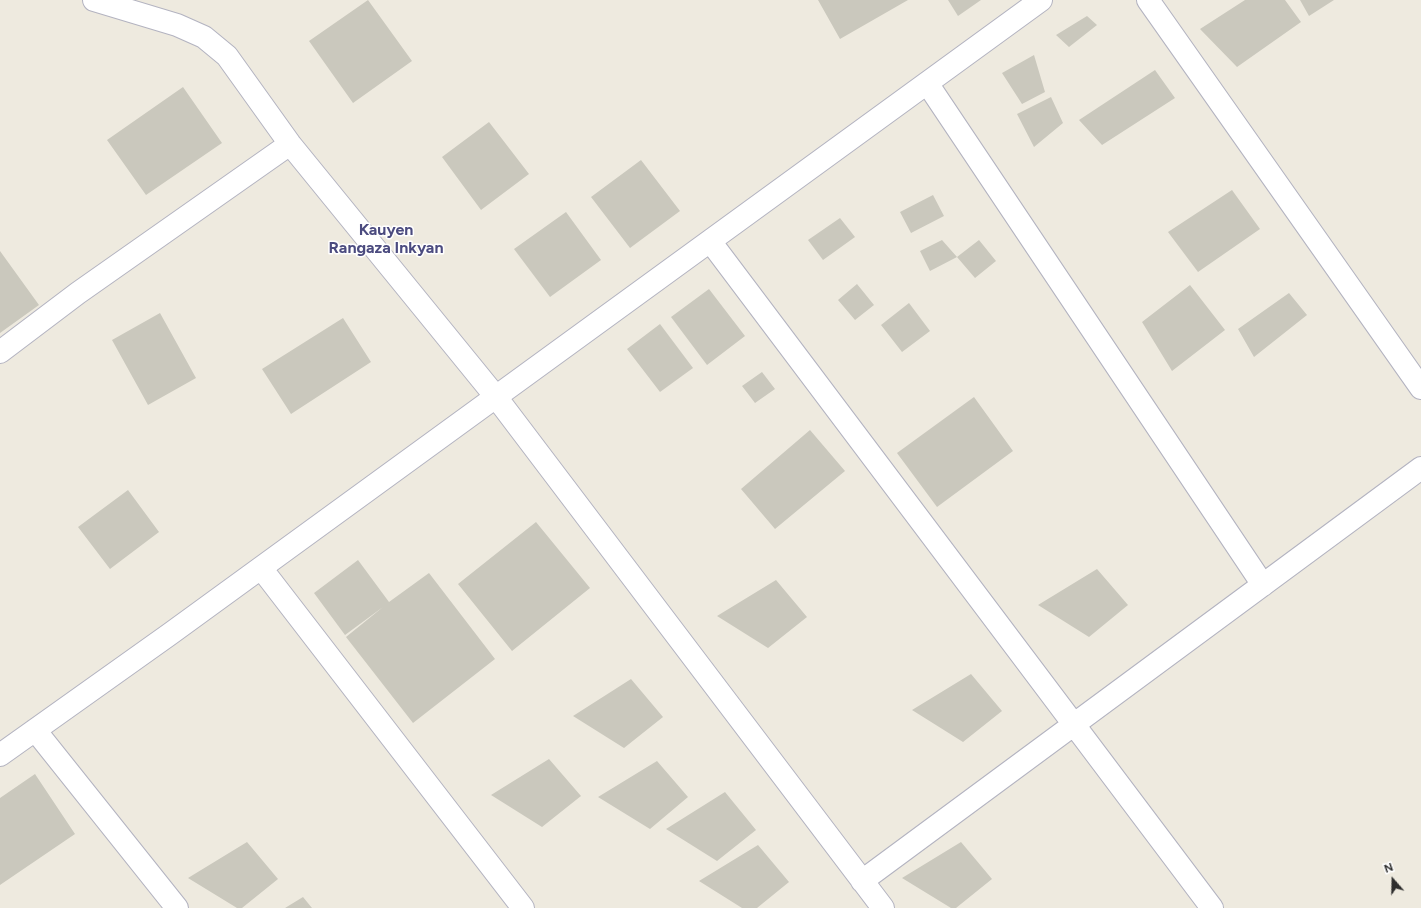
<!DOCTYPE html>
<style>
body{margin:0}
#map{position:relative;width:1421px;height:908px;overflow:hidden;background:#eeeadf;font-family:Figtree,sans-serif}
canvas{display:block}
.north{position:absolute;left:1373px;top:860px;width:40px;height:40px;-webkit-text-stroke:3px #fff;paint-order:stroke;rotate:340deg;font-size:11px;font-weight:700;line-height:16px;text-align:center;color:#2d2d2d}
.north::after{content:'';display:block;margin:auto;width:14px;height:18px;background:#2d2d2d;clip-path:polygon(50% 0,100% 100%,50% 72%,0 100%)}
</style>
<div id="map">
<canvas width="1421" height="908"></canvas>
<div class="north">N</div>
</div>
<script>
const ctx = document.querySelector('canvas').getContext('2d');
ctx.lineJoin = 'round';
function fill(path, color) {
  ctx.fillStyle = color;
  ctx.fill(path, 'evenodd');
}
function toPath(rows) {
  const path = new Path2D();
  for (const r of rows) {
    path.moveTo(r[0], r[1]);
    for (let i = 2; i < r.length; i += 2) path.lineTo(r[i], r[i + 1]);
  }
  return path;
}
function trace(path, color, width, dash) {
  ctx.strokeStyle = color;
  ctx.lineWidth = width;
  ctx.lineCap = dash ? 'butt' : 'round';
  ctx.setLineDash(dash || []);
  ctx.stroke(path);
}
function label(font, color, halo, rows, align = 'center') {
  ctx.font = font + ' Figtree,sans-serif';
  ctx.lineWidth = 3;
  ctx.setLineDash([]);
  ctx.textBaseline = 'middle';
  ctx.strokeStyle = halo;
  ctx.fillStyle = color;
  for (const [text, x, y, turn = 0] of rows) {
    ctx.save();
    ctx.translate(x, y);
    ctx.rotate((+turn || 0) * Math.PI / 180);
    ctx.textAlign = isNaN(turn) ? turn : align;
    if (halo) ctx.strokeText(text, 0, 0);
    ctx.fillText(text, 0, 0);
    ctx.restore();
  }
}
fill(toPath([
 [368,0,412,61,353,103,309,41],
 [818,0,908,0,840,39],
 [948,0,981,0,958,16],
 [1245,0,1285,0,1301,22,1237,67,1200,29],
 [1300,0,1334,0,1309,16],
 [1087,16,1097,25,1069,47,1056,35],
 [1034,55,1045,92,1022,104,1002,73],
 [1155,70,1175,98,1102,145,1079,120],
 [183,87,222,143,146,195,107,140],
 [1051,97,1063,123,1034,147,1017,114],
 [489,122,529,174,481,210,442,157],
 [641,160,680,211,630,248,591,197],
 [1232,190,1260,229,1198,272,1168,232],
 [933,195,944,216,911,233,900,212],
 [566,212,601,260,550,297,514,249],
 [840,218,855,237,823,260,808,240],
 [942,240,957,257,930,271,920,251],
 [979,240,996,261,975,278,957,257],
 [0,251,39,305,0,333],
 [857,284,874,305,855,320,838,300],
 [1190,285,1225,330,1172,371,1142,322],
 [709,289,745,336,707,365,671,317],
 [1289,293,1307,315,1254,357,1238,329],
 [909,303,930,331,902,352,881,325],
 [160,313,196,378,148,405,112,340],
 [343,318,371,362,291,414,262,369],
 [660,324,693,368,660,392,627,349],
 [762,372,775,389,755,403,742,386],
 [974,397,1013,451,937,507,897,453],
 [810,430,845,471,775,529,741,489],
 [128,490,159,532,110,569,78,527],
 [536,522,590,588,512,651,458,584],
 [358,560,389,602,429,573,495,659,413,723,346,637,383,607,345,635,314,593],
 [1097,569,1128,605,1089,637,1038,605],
 [776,580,807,617,768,648,717,616],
 [971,674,1002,711,963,742,912,710],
 [631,679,663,717,624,748,573,716],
 [549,759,581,796,542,827,491,795],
 [657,761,688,797,650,829,598,797],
 [35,774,75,834,0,885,0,798],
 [725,792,756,830,717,861,666,829],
 [247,842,278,879,242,908,237,908,188,878],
 [961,842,992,879,956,908,951,908,902,878],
 [758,845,789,882,757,908,742,908,699,881],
 [303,897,312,908,285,908]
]), '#cac8bd');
const street = toPath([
 [94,0,177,25,204,37,227,56,290,144,496,397,883,908],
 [1148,0,1421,388],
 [927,83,1263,585],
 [710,241,1212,908],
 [0,352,78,293,290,144],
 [261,568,523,908],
 [35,730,177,908],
 [0,755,170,634,1041,0],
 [862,881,1421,468]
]);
trace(street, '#b3b3c0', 24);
trace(street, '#fff', 22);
label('bold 16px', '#4b4b7f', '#fff', [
 ["Kauyen",386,230],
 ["Rangaza Inkyan",386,248]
]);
</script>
